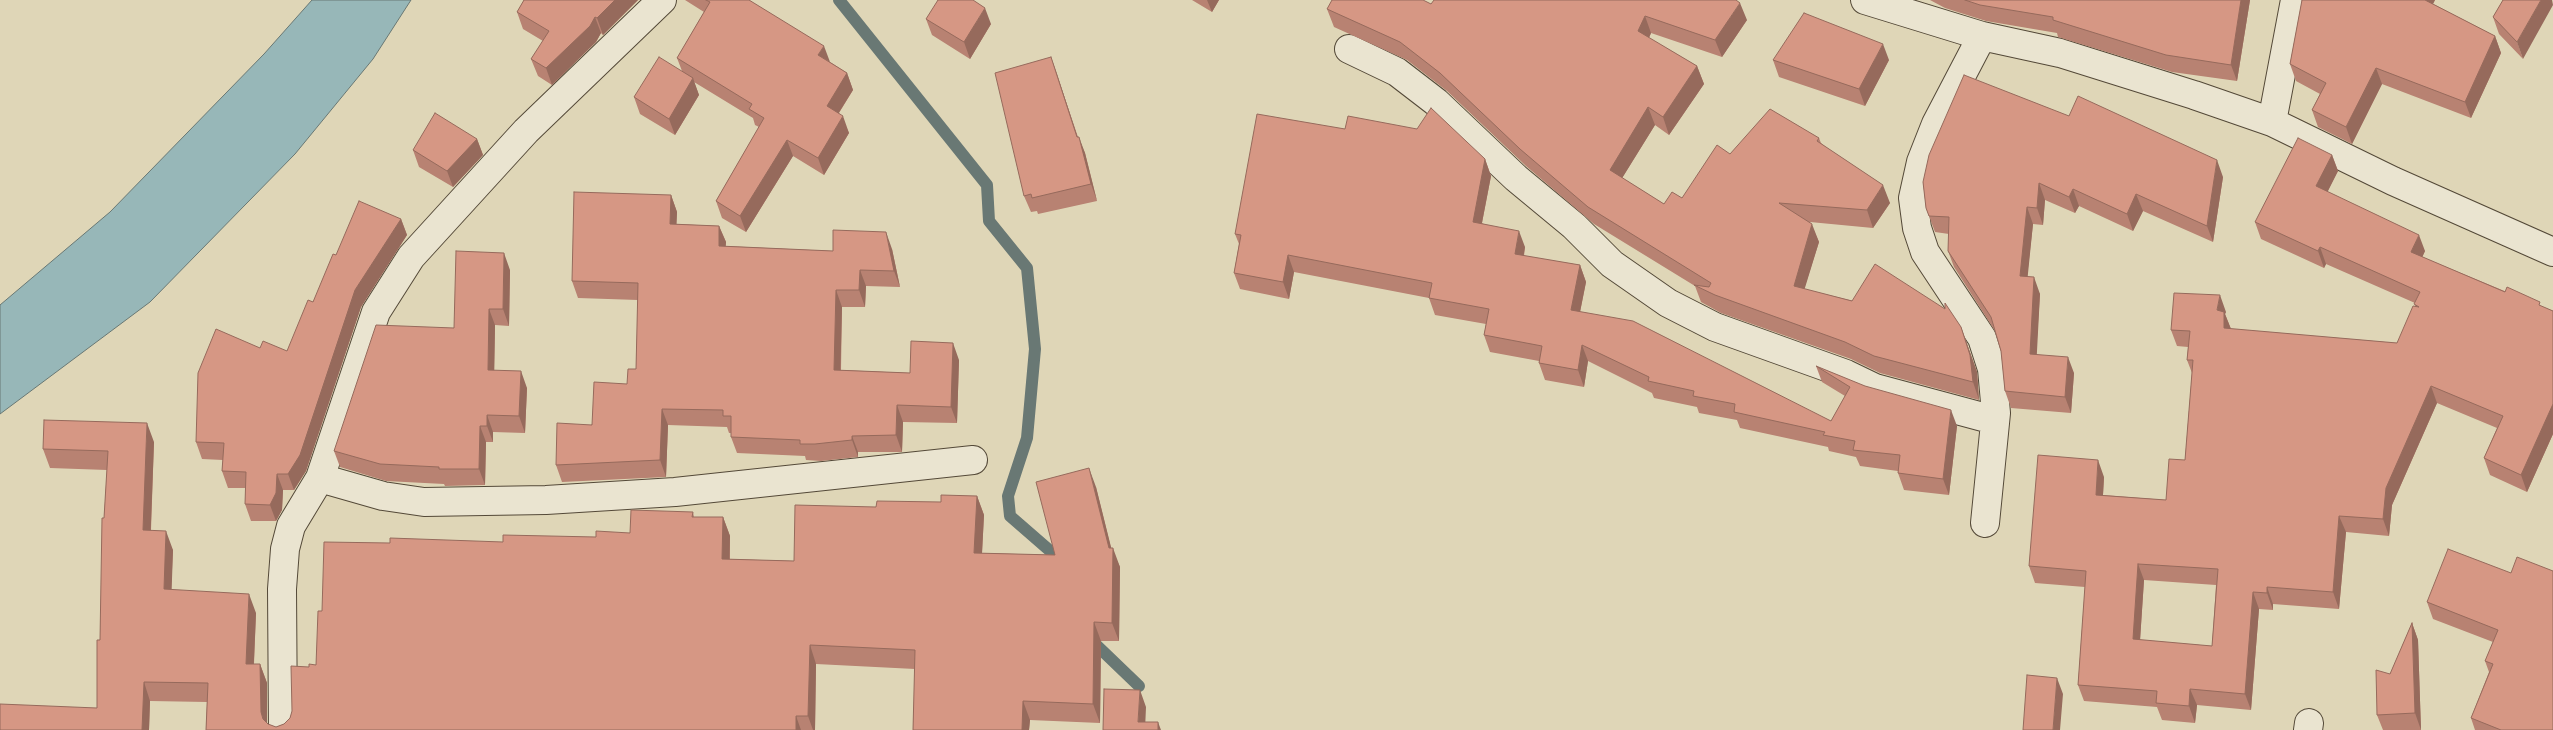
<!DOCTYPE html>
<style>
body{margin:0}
canvas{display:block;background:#dfd6b7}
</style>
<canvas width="2553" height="730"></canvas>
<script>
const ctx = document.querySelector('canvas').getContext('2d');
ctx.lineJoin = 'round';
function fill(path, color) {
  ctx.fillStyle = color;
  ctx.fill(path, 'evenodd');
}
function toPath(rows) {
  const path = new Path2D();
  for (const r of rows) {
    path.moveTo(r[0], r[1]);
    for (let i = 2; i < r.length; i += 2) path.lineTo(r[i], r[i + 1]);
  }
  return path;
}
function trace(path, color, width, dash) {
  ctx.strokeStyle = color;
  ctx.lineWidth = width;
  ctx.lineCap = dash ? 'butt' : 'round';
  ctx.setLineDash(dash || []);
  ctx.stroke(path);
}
const water = toPath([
 [312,0,411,0,373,59,295,154,150,302,0,414,0,305,110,212,264,54,312,0]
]);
fill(water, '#97b7b8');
trace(water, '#697874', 1);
trace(toPath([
 [839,0,987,185,989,221,1027,268,1035,349,1027,438,1008,496,1010,516,1056,556,1060,569],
 [1088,637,1139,686]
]), '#697874', 12);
const minor = toPath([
 [1865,0,1982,36,2060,53,2194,95,2272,122,2393,181,2553,252],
 [1982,36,1936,124,1921,162,1913,198,1917,228,1925,252,1982,338,1992,369,1996,413,1985,523],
 [1349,49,1397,72,1436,102,1516,178,1574,226,1612,264,1668,303,1715,327,1846,374,1875,388,1994,420],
 [2272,122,2295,0],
 [320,478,383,496,424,502,546,500,675,492,973,460],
 [283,730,282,589,285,549,291,526,320,478,376,312,411,257,526,131,662,0],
 [2308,730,2309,723]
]);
trace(minor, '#544938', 30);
trace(minor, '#eae4d0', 28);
fill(toPath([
 [524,0,638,0,603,35,601,33,596,42,552,85,538,76,531,59,543,41,523,29,517,12],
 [685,0,749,0,830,62,847,73,853,90,839,113,849,133,824,175,793,156,746,232,722,218,716,201,759,127,755,125,753,118,694,82,699,95,675,135,640,114,634,97,682,71,677,58,704,12],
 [1192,0,1219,0,1212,12],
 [1930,0,2250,0,2237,81,2172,72,2058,37,2057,33,1986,21,1945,8],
 [2302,0,2435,0,2433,4,2495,36,2501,53,2471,118,2382,84,2352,144,2318,127,2312,110,2320,94,2296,81,2290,64],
 [2503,0,2523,59,2499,34,2493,17],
 [1431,4,1747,20,1722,57,1651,33,1649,38,1697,66,1704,84,1669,135,1655,125,1622,178,1664,204,1682,198,1730,154,1819,138,1821,143,1890,203,1873,228,1810,222,1819,242,1804,289,1961,327,1977,372,1979,400,1880,373,1851,359,1721,313,1701,302,1695,286,1594,224,1526,166,1447,91,1407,60,1334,27,1327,9],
 [926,19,991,24,970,59,932,35],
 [1051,57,1078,137,1085,153,1097,201,1038,214,1037,211,1031,212,1024,196],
 [1773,60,1889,60,1865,106,1779,77],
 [477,139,483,155,453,187,419,167,413,150],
 [2332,155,2338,171,2327,192,2425,251,2422,257,2553,311,2553,434,2527,492,2490,475,2484,458,2497,428,2437,403,2392,505,2389,536,2346,532,2339,609,2273,604,2273,610,2259,609,2251,710,2197,705,2195,723,2162,720,2157,707,2084,701,2078,685,2085,587,2035,583,2029,566,2104,477,2103,495,2166,500,2185,460,2192,373,2187,360,2188,347,2177,346,2171,330,2226,312,2225,314,2231,329,2397,343,2415,306,2415,303,2326,264,2324,268,2261,239,2255,222],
 [2144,580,2216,585,2212,646,2140,640],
 [1485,159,1491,176,1482,223,1525,247,1524,256,1580,265,1586,282,1580,312,1831,421,1845,396,1822,382,1816,366,1957,426,1949,495,1904,490,1898,473,1898,471,1860,466,1856,457,1829,451,1828,447,1740,428,1737,420,1699,413,1697,407,1654,398,1652,393,1588,361,1584,387,1545,380,1539,363,1539,361,1490,352,1484,335,1486,324,1435,315,1429,298,1294,272,1289,299,1240,289,1234,273,1239,244,1235,234],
 [2223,177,2213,242,2143,211,2133,231,2079,206,2075,213,2045,200,2043,225,2033,224,2027,277,2040,294,2036,354,2074,373,2071,413,2011,408,2005,391,2001,351,1995,331,1954,267,1948,251,1949,234,1935,232,1926,208,1923,182],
 [671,195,677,212,676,224,719,226,726,242,725,246,833,251,892,249,900,287,866,286,865,307,842,307,841,370,910,373,959,360,957,423,903,422,902,452,858,452,858,457,821,461,806,460,805,456,737,453,731,437,731,433,729,433,727,427,668,425,666,477,562,482,556,465,627,384,636,369,638,300,578,298,572,281],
 [401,219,407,235,361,307,306,471,294,490,283,490,282,510,276,521,251,521,245,504,246,488,228,488,222,471,223,460,202,459,196,442,260,348,287,351,313,302,336,255],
 [510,270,509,326,495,325,494,370,527,388,525,433,493,432,493,442,486,442,485,485,445,486,444,484,386,481,340,467,334,451],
 [154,442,151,530,173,550,171,590,256,613,254,664,260,664,267,683,267,724,276,727,284,724,290,718,309,667,316,665,322,611,390,543,503,542,596,537,630,533,693,512,694,517,723,517,730,536,730,559,794,561,876,507,941,502,977,496,984,515,982,553,1055,555,1096,487,1111,548,1120,567,1119,641,1101,641,1100,723,1030,720,1029,730,913,730,915,669,816,664,815,730,206,730,207,702,150,701,149,730,0,730,97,708,100,640,104,518,107,470,50,468,43,449],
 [2511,573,2553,730,2475,730,2471,718,2489,672,2485,661,2493,642,2433,619,2427,602],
 [2412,623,2418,640,2421,730,2383,730,2377,715,2390,674]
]), '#b88272');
fill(toPath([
 [615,0,638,0,603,35,597,18],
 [1207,0,1219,0,1212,12],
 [2241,0,2250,0,2237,81,2231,65],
 [2422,0,2435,0,2427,15],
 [2541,0,2552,0,2553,5,2523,59,2517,42],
 [1740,3,1747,20,1722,57,1715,40],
 [985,8,991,24,970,59,964,42],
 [1645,16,1651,33,1644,49,1638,31],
 [595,17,601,33,596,42,552,85,546,68],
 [2495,36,2501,53,2471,118,2465,102],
 [1883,44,1889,60,1865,106,1859,89],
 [824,46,830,62,818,55],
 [1051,57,1057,74,1083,154,1077,137],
 [1697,66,1704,84,1669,135,1663,117],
 [2376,68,2382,84,2352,144,2346,127],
 [847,73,853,90,833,122,827,106],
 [693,78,699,95,675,135,669,119],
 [1648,107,1655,125,1616,188,1610,170],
 [843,116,849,133,824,175,818,158],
 [1079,137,1085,153,1097,201,1091,184],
 [477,139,483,155,453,187,447,171],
 [787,140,793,156,746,232,740,216],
 [2332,155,2338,171,2322,203,2316,186],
 [1485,159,1491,176,1479,238,1473,222],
 [2217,160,2223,177,2213,242,2207,226],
 [2039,183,2045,200,2043,225,2037,208],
 [1883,185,1890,203,1873,228,1867,210],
 [2073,189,2079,206,2075,213,2069,197],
 [2136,194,2143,211,2133,231,2127,214],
 [671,195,677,212,676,240,670,224],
 [2027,207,2033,224,2026,293,2020,276],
 [401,219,407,235,361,307,306,471,294,490,288,474,355,290],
 [1812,224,1819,242,1800,304,1794,286],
 [719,226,726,242,725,262,719,246],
 [1519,231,1525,247,1521,271,1515,254],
 [886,232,892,249,900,287,894,271],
 [2419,235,2425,251,2417,269,2411,252],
 [2320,247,2326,264,2324,268,2318,251],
 [504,253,510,270,509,326,503,309],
 [1288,255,1294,272,1289,299,1283,282],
 [1580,265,1586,282,1577,327,1571,310],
 [860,270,866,286,865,307,859,290],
 [2034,277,2040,294,2036,370,2030,354],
 [836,290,842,307,840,386,834,370],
 [2220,295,2226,312,2225,314,2231,329,2230,345,2217,310],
 [489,309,495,325,494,387,488,370],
 [1961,327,1977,372,1979,400,1973,382],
 [953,343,959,360,957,423,951,407],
 [1582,345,1588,361,1584,387,1578,370],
 [2068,357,2074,373,2071,413,2065,397],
 [521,371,527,388,525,433,519,416],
 [2431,386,2437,403,2392,505,2389,536,2383,519,2386,488],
 [2553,404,2553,434,2527,492,2521,475],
 [897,405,903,422,902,452,896,435],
 [662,409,668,425,666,477,660,460],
 [1951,410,1957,426,1949,495,1943,479],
 [487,415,493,432,493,442,487,426],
 [147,423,154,442,150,549,143,530],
 [480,426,486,442,485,485,479,469],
 [852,436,858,452,858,457,852,440],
 [2098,460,2104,477,2102,512,2096,495],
 [1089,468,1096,487,1113,555,1113,548,1120,567,1119,641,1112,623,1109,548],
 [277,474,283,490,282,510,276,521,270,505],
 [977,496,984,515,981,572,974,553],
 [2339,516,2346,532,2339,609,2333,592],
 [723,517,730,536,729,578,722,559],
 [166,531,173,550,171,608,164,589],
 [2138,564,2144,580,2139,656,2133,639],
 [2267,587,2273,604,2273,610,2267,593],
 [2253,592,2259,609,2251,710,2245,694],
 [249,594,256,613,253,682,246,664],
 [1094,622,1101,641,1100,723,1093,704],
 [2412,623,2418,640,2421,730,2415,713],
 [810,645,816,664,815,730,813,730,808,716],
 [260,664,267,683,267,730,261,712],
 [2057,678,2063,694,2060,730,2053,730],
 [144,682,150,701,149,730,142,730],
 [2190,689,2197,705,2195,723,2189,706],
 [1140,690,1146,707,1145,730,1138,722],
 [1023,701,1030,720,1029,730,1022,730],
 [796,716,801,730,796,730],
 [1158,722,1161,730,1158,730]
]), '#966a5c');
const building = toPath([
 [524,0,615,0,597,18,595,17,590,26,546,68,531,59,549,31,517,12,524,0],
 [706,0,749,0,824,46,818,55,847,73,827,106,843,116,818,158,787,140,740,216,716,201,764,118,749,109,752,104,677,58,710,2,706,0],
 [938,0,973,0,985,8,964,42,926,19,938,0],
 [1332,0,1423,0,1431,4,1434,0,1736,0,1740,3,1715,40,1645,16,1638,31,1697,66,1663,117,1648,107,1610,170,1664,204,1672,192,1682,198,1717,145,1730,154,1770,109,1819,138,1817,141,1883,185,1867,210,1779,203,1812,224,1794,286,1852,301,1875,264,1945,309,1945,303,1961,327,1970,355,1973,382,1874,356,1845,342,1715,295,1694,285,1709,287,1711,283,1588,207,1520,149,1440,73,1400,42,1327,9,1332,0],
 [1965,0,2241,0,2231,65,2166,55,2053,20,2053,17,1980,5,1965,0],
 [2302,0,2425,0,2495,36,2465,102,2376,68,2346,127,2312,110,2326,83,2290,64,2302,0],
 [2503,0,2541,0,2517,42,2493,17,2503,0],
 [1804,13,1883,44,1859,89,1773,60,1804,13],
 [659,57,693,78,669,119,634,97,659,57],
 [1051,57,1077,137,1079,137,1091,184,1032,198,1031,194,1024,196,995,73,1051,57],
 [1964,75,2069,116,2078,96,2217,160,2207,226,2136,194,2127,214,2073,189,2069,197,2039,183,2037,208,2027,207,2020,276,2034,277,2030,354,2068,357,2065,397,2005,391,2001,351,1991,317,1948,251,1949,217,1929,216,1926,208,1923,182,1929,155,1964,75],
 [1431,108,1485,159,1473,222,1519,231,1515,254,1580,265,1571,310,1633,321,1831,421,1850,387,1816,366,1865,386,1951,410,1943,479,1898,473,1900,455,1853,450,1855,441,1823,435,1825,432,1734,412,1735,404,1693,396,1694,391,1648,381,1649,377,1582,345,1578,370,1539,363,1542,346,1484,335,1489,309,1429,298,1432,283,1288,255,1283,282,1234,273,1241,235,1235,234,1257,114,1345,129,1348,116,1417,129,1431,108],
 [435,113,477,139,447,171,413,150,435,113],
 [2298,138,2332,155,2316,186,2419,235,2411,252,2505,292,2507,287,2540,302,2539,305,2553,311,2553,404,2521,475,2484,458,2503,416,2431,386,2386,488,2383,519,2339,516,2333,592,2267,587,2267,593,2253,592,2245,694,2190,689,2189,706,2156,703,2157,691,2078,685,2086,571,2029,566,2038,455,2098,460,2096,495,2166,500,2169,459,2185,460,2193,360,2187,360,2190,331,2171,330,2174,293,2220,295,2217,310,2224,312,2224,328,2397,343,2413,306,2419,307,2414,304,2420,292,2320,247,2318,251,2255,222,2298,138],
 [2138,564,2218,569,2212,646,2133,639,2138,564],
 [574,192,671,195,670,224,719,226,719,246,833,251,833,230,886,232,894,271,860,270,859,290,836,290,834,370,910,373,911,341,953,343,951,407,897,405,896,435,852,436,852,440,815,444,800,444,800,440,731,437,731,416,723,416,723,410,662,409,660,460,556,465,557,423,592,425,594,382,627,384,628,369,636,369,638,283,572,281,574,192],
 [359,201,401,219,355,290,300,455,288,474,277,474,276,493,270,505,245,504,246,472,222,471,224,443,196,442,198,373,216,329,260,348,263,341,287,351,308,300,313,302,333,254,336,255,359,201],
 [456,251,504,253,503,309,489,309,488,370,521,371,519,416,487,415,487,426,480,426,479,469,439,469,439,467,380,464,334,451,376,325,454,328,456,251],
 [44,420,147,423,143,530,166,531,164,589,249,594,246,664,260,664,261,712,263,719,268,724,276,727,284,724,290,718,292,711,291,666,309,667,309,664,316,665,318,611,322,611,324,542,390,543,390,538,503,542,503,535,596,537,596,531,630,533,631,510,693,512,692,517,723,517,722,559,794,561,795,505,876,507,877,501,941,502,941,495,977,496,974,553,1055,555,1036,482,1089,468,1109,548,1113,548,1112,623,1094,622,1093,704,1023,701,1022,730,913,730,915,650,810,645,808,716,796,716,796,730,206,730,208,683,144,682,142,730,0,730,0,704,97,708,97,640,100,640,102,518,104,518,108,451,43,449,44,420],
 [2448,549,2511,573,2517,557,2553,571,2553,730,2501,730,2471,718,2493,664,2485,661,2498,630,2427,602,2448,549],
 [2412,623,2415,713,2377,715,2376,670,2390,674,2412,623],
 [2027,675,2057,678,2053,730,2023,730,2027,675],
 [1104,689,1140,690,1138,722,1158,722,1158,730,1103,730,1104,689]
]);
fill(building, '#d69784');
trace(building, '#966a5c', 1);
</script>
